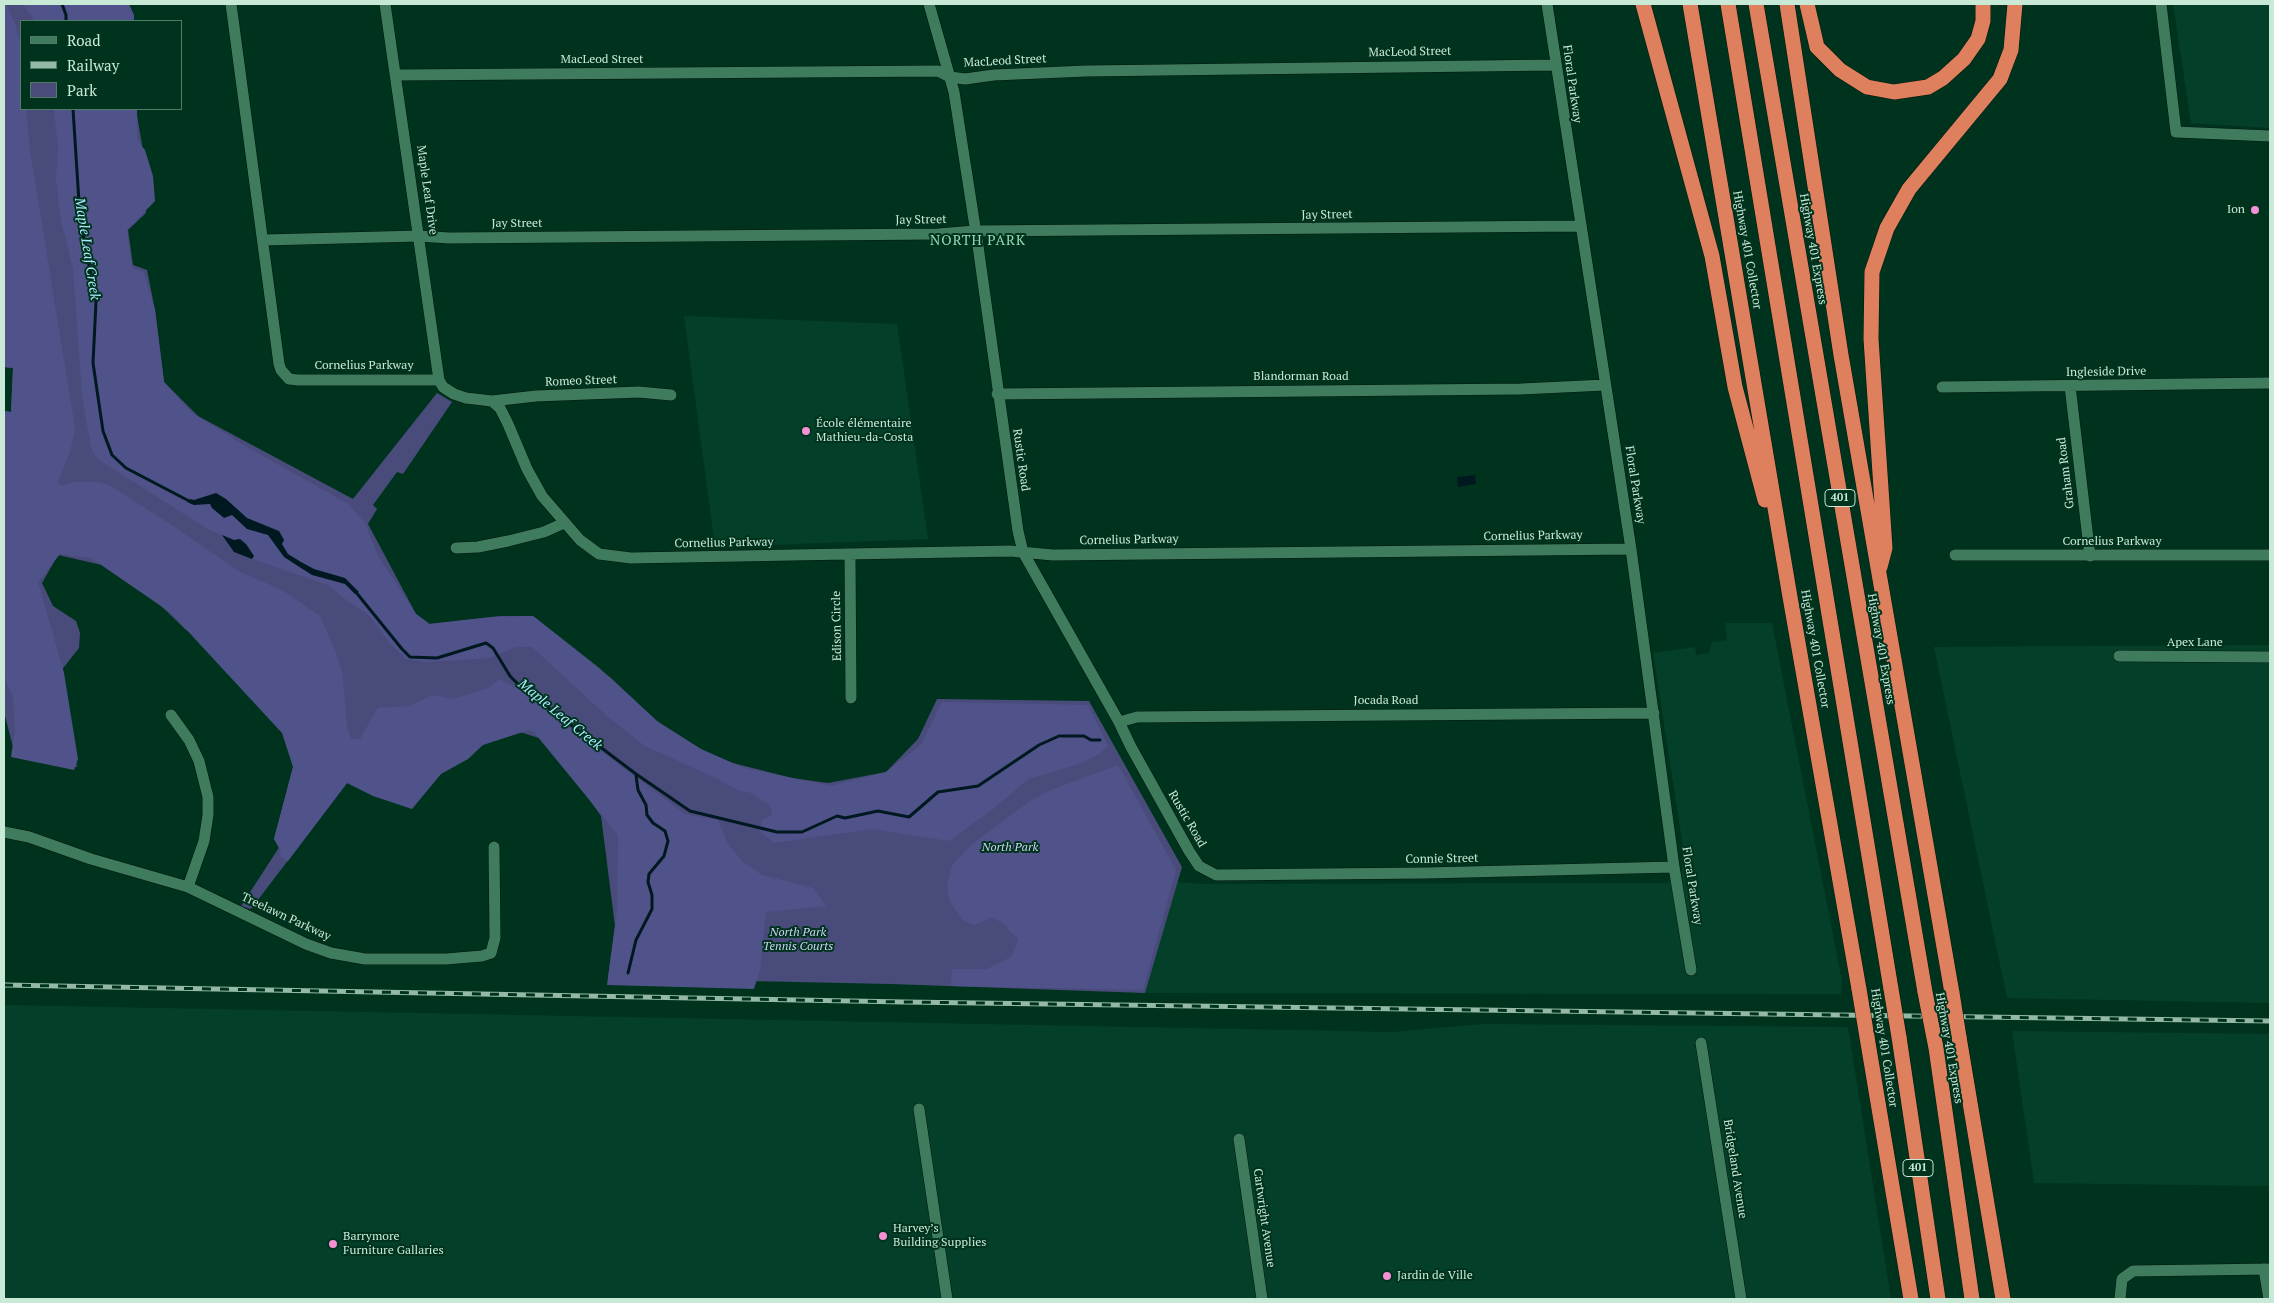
<!DOCTYPE html>
<meta charset="utf-8">
<style>
body{margin:0}
#map{position:relative;width:2274px;height:1303px;overflow:hidden;background:#00331e;font-family:"PT Serif",serif}
canvas{display:block}
.frame{position:absolute;inset:0;border:5px solid #c9e9d7;pointer-events:none}
.legend{position:absolute;left:20px;top:20px;width:162px;height:90px;box-sizing:border-box;background:#00331e;border:1px solid #507c68;margin:0;padding:6px 9px;list-style:none;font-size:15px;color:#c9e9d7}
.legend li{display:flex;align-items:center;gap:10px;height:25px}
.legend b{width:25px;border:1px solid #507c68}
</style>
<div id="map">
<canvas width="2274" height="1303"></canvas>
<div class="frame"></div>
<ul class="legend">
<li><b style="height:6px;background:#3e7c5d"></b>Road</li>
<li><b style="height:6px;background:#94b9a6"></b>Railway</li>
<li><b style="height:14px;background:#494c7b"></b>Park</li>
</ul>
</div>
<script>
const ctx = document.querySelector('canvas').getContext('2d');
ctx.lineJoin = 'round';
function fill(path, color) {
  ctx.fillStyle = color;
  ctx.fill(path, 'evenodd');
}
function toPath(rows) {
  const path = new Path2D();
  for (const r of rows) {
    path.moveTo(r[0], r[1]);
    for (let i = 2; i < r.length; i += 2) path.lineTo(r[i], r[i + 1]);
  }
  return path;
}
function trace(path, color, width, dash) {
  ctx.strokeStyle = color;
  ctx.lineWidth = width;
  ctx.lineCap = dash ? 'butt' : 'round';
  ctx.setLineDash(dash || []);
  ctx.stroke(path);
}
function label(font, color, halo, rows, align = 'center') {
  ctx.font = font + ' "PT Serif",serif';
  ctx.lineWidth = 4;
  ctx.setLineDash([]);
  ctx.textBaseline = 'middle';
  ctx.strokeStyle = halo;
  ctx.fillStyle = color;
  for (const [text, x, y, turn = 0] of rows) {
    ctx.save();
    ctx.translate(x, y);
    ctx.rotate((+turn || 0) * Math.PI / 180);
    ctx.textAlign = isNaN(turn) ? turn : align;
    if (halo) ctx.strokeText(text, 0, 0);
    ctx.fillText(text, 0, 0);
    ctx.restore();
  }
}
fill(toPath([
 [2173,4,2270,4,2270,128,2191,123],
 [684,316,897,324,928,539,715,547],
 [1725,623,1772,623,1842,981,1841,994,1145,993,1177,882,1202,884,1666,883,1681,877,1684,853,1653,653,1695,647,1696,655,1709,653,1712,642,1727,640],
 [2270,645,2270,1003,2007,998,1934,647],
 [4,1005,1392,1032,1483,1024,1848,1027,1891,1299,4,1299],
 [2012,1031,2270,1034,2270,1186,2034,1183]
]), '#044029');
fill(toPath([
 [4,4,119,4,122,21,21,21,21,109,136,109,142,145,146,213,128,230,133,265,147,270,155,310,164,382,198,416,353,499,437,393,452,402,403,474,397,472,373,505,377,509,368,524,416,614,430,624,500,616,533,616,611,678,675,738,729,762,792,778,828,783,886,772,918,739,937,699,1089,701,1182,867,1145,993,891,984,608,978,615,926,601,816,577,782,539,738,504,727,347,783,251,909,241,906,280,846,274,839,301,737,240,669,185,629,124,570,58,555,42,583,53,606,76,621,80,633,79,648,60,672,77,767,15,755,4,712,4,411,11,412,13,368,4,367]
]), '#494c7b');
fill(toPath([
 [4,4,7,6,15,24,21,44,21,109,26,109,30,151,75,428,70,452,57,483,61,486,74,482,97,482,109,485,170,524,240,572,282,590,320,616,335,650,342,672,347,726,351,739,360,739,378,708,409,706,432,695,453,699,489,688,500,679,517,688,685,814,718,820,727,842,742,861,762,875,813,888,826,906,766,912,760,970,754,989,607,985,617,911,618,835,533,731,529,730,483,745,468,759,441,774,412,809,373,796,347,783,288,861,281,857,280,850,274,839,293,767,282,733,171,613,91,558,60,554,38,582,64,673,78,759,74,770,11,757,15,730,13,696,4,677,4,411,11,412,13,368,4,367],
 [23,4,129,4,134,15,134,21,35,21],
 [54,109,137,109,137,140,145,150,153,176,155,201,127,230,132,268,144,273,155,310,164,382,191,412,240,443,348,504,365,523,378,556,416,614,429,624,492,617,533,616,598,667,657,721,701,749,744,768,831,786,886,772,921,745,942,702,1088,705,1108,746,1099,754,1079,764,1028,779,993,809,949,841,872,829,774,843,760,831,761,821,771,815,772,810,767,803,751,793,738,790,712,776,645,746,607,716,532,647,516,647,489,658,427,662,406,659,390,643,368,614,349,602,328,585,252,559,253,556,246,544,240,539,234,540,211,531,99,460,93,452,90,442,82,395,73,268,61,220,56,180,58,147],
 [1118,765,1176,870,1143,990,951,986,952,969,987,969,1011,957,1018,941,1016,936,1008,930,1007,925,991,917,975,925,964,921,950,902,947,886,952,866,971,845,1030,801,1051,790]
]), '#505389');
fill(toPath([
 [1475,475,1476,484,1458,487,1457,477],
 [216,493,226,499,247,518,279,531,284,540,282,544,288,554,301,562,314,569,345,578,359,592,355,594,345,584,312,575,301,568,284,557,268,535,247,529,232,515,224,518,212,508,210,504,194,505,187,502,190,499,194,500],
 [222,535,234,540,240,539,246,544,254,556,252,559,234,552]
]), '#001820');
trace(toPath([
 [62,4,66,15,66,21],
 [73,109,80,218,96,302,93,363,103,431,112,455,126,468,191,502],
 [355,591,402,649,410,657,437,658,486,643,493,648,510,676,522,688,636,774,690,811,777,832,802,832,837,816,845,818,878,811,909,817,938,792,978,786,1039,745,1059,736,1084,736,1091,740,1100,740],
 [628,973,636,940,652,909,652,895,648,882,649,874,664,856,668,841,665,831,653,823,647,815,646,805,638,790,636,775]
]), '#001820', 3);
const minor = toPath([
 [231,4,279,364,281,370,289,379,298,380,439,380,443,387,454,394,466,398,492,401,500,408,508,424,527,469,542,496,580,540,599,554,631,558,1010,551,1053,555,1631,549],
 [385,4,439,380],
 [929,4,954,92,978,246,1018,531,1023,552,1119,722,1131,747,1189,851,1199,866,1216,875,1426,873,1674,867],
 [1547,4,1631,549,1674,867,1691,970],
 [2161,4,2176,132,2270,136],
 [397,75,938,71,950,77,965,79,994,75,1086,71,1555,65],
 [264,240,419,236,449,238,938,234,975,231,1580,226],
 [2070,386,2090,556],
 [1942,387,2270,383],
 [997,394,1521,389,1605,385],
 [492,401,536,396,639,392,671,395],
 [456,548,478,547,508,541,544,532,564,523],
 [850,555,851,698],
 [1955,555,2270,555],
 [2119,656,2270,657],
 [171,715,189,740,199,761,208,797,208,815,204,841,188,887],
 [1119,722,1137,717,1654,713],
 [4,832,29,837,91,859,188,887,306,944,331,953,365,959,446,959,482,956,491,953,495,938,494,847],
 [1701,1043,1741,1299],
 [919,1109,947,1299],
 [1239,1139,1262,1299],
 [2264,1269,2269,1299],
 [2120,1299,2122,1279,2133,1271,2270,1269]
]);
const motorway = toPath([
 [1643,4,1712,256,1735,387,1765,500],
 [1690,4,1790,597,1859,989],
 [1728,4,1891,989],
 [1756,4,1925,992],
 [1787,4,1841,355,1952,993],
 [1807,4,1817,47,1840,70,1867,87,1894,92,1928,87,1943,78,1964,59,1978,39,1983,21,1983,4],
 [1880,567,1885,548,1871,339,1872,272,1887,228,1909,189,2000,79,2011,50,2015,4],
 [1867,1037,1911,1299],
 [1899,1037,1938,1299],
 [1959,1037,2003,1299],
 [1936,1048,1972,1299]
]);
trace(minor, '#04160d', 12);
trace(motorway, '#04160d', 16);
trace(minor, '#3e7c5d', 11);
trace(motorway, '#de805e', 15);
const rail = toPath([
 [4,985,904,1002,2270,1021]
]);
trace(rail, '#94b9a6', 5);
trace(rail, '#00331e', 3, [9]);
const motorwayBridge = toPath([
 [1859,989,1867,1037],
 [1891,989,1899,1037],
 [1925,992,1936,1048],
 [1952,993,1959,1037]
]);
trace(motorwayBridge, '#04160d', 16, []);
trace(motorwayBridge, '#de805e', 15);
for (const [x, y, r, color] of [
 [2255,210,5,"#f491d4"],
 [806,431,5,"#f491d4"],
 [883,1236,5,"#f491d4"],
 [333,1244,5,"#f491d4"],
 [1387,1276,5,"#f491d4"]
]) {
  const dot = new Path2D();
  dot.arc(x, y, r, 0, 2 * Math.PI);
  ctx.fillStyle = color;
  ctx.fill(dot);
  trace(dot, '#00331e', 2);
}
for (const [x, y, w] of [
 [1840,498,30],
 [1918,1168,30]
]) {
  const box = new Path2D();
  box.roundRect(x - w / 2, y - 8.5, w, 17, 4);
  ctx.fillStyle = '#00331e';
  ctx.fill(box);
  trace(box, '#c9e9d7', 1);
}
label('bold 11px', '#c9e9d7', null, [
 ["401",1840,498],
 ["401",1918,1168]
]);
label('12px', '#c9e9d7', '#00331e', [
 ["MacLeod Street",1410,52,-1],
 ["MacLeod Street",602,60],
 ["MacLeod Street",1005,61,-3],
 ["Floral Parkway",1572,84,82],
 ["Maple Leaf Drive",427,190,82],
 ["Jay Street",1327,215,-1],
 ["Jay Street",921,220,-1],
 ["Jay Street",517,224],
 ["Highway 401 Express",1813,249,80],
 ["Highway 401 Collector",1747,250,80],
 ["Cornelius Parkway",364,366],
 ["Ingleside Drive",2106,372,-1],
 ["Blandorman Road",1301,377],
 ["Romeo Street",581,381,-2],
 ["Rustic Road",1021,460,82],
 ["Graham Road",2066,473,-97],
 ["Floral Parkway",1635,485,81],
 ["Cornelius Parkway",1533,536,-1],
 ["Cornelius Parkway",1129,540,-1],
 ["Cornelius Parkway",2112,542],
 ["Cornelius Parkway",724,543,-1],
 ["Edison Circle",837,626,-91],
 ["Apex Lane",2195,643],
 ["Highway 401 Collector",1815,649,80],
 ["Highway 401 Express",1881,649,80],
 ["Jocada Road",1386,701],
 ["Rustic Road",1187,819,60],
 ["Connie Street",1442,859,-1],
 ["Floral Parkway",1692,886,81],
 ["Treelawn Parkway",286,917,25],
 ["Highway 401 Collector",1884,1048,81],
 ["Highway 401 Express",1949,1048,80],
 ["Bridgeland Avenue",1735,1169,81],
 ["Cartwright Avenue",1264,1218,82]
]);
label('12px', '#c9e9d7', '#00331e', [
 ["Ion",2245,210,"right"],
 ["École élémentaire",816,424],
 ["Mathieu-da-Costa",816,438],
 ["Harvey’s",893,1229],
 ["Building Supplies",893,1243],
 ["Barrymore",343,1237],
 ["Furniture Gallaries",343,1251],
 ["Jardin de Ville",1397,1276]
], 'left');
label('italic 12px', '#cfd3f5', '#00331e', [
 ["North Park",1010,848],
 ["North Park",798,933],
 ["Tennis Courts",798,947]
]);
ctx.letterSpacing = '1px';
label('14px', '#97d7b4', '#00331e', [
 ["NORTH PARK",978,241]
]);
ctx.letterSpacing = '0px';
label('italic 14px', '#a9e9fe', '#00331e', [
 ["Maple Leaf Creek",87,249,81],
 ["Maple Leaf Creek",560,715,39]
]);
</script>
